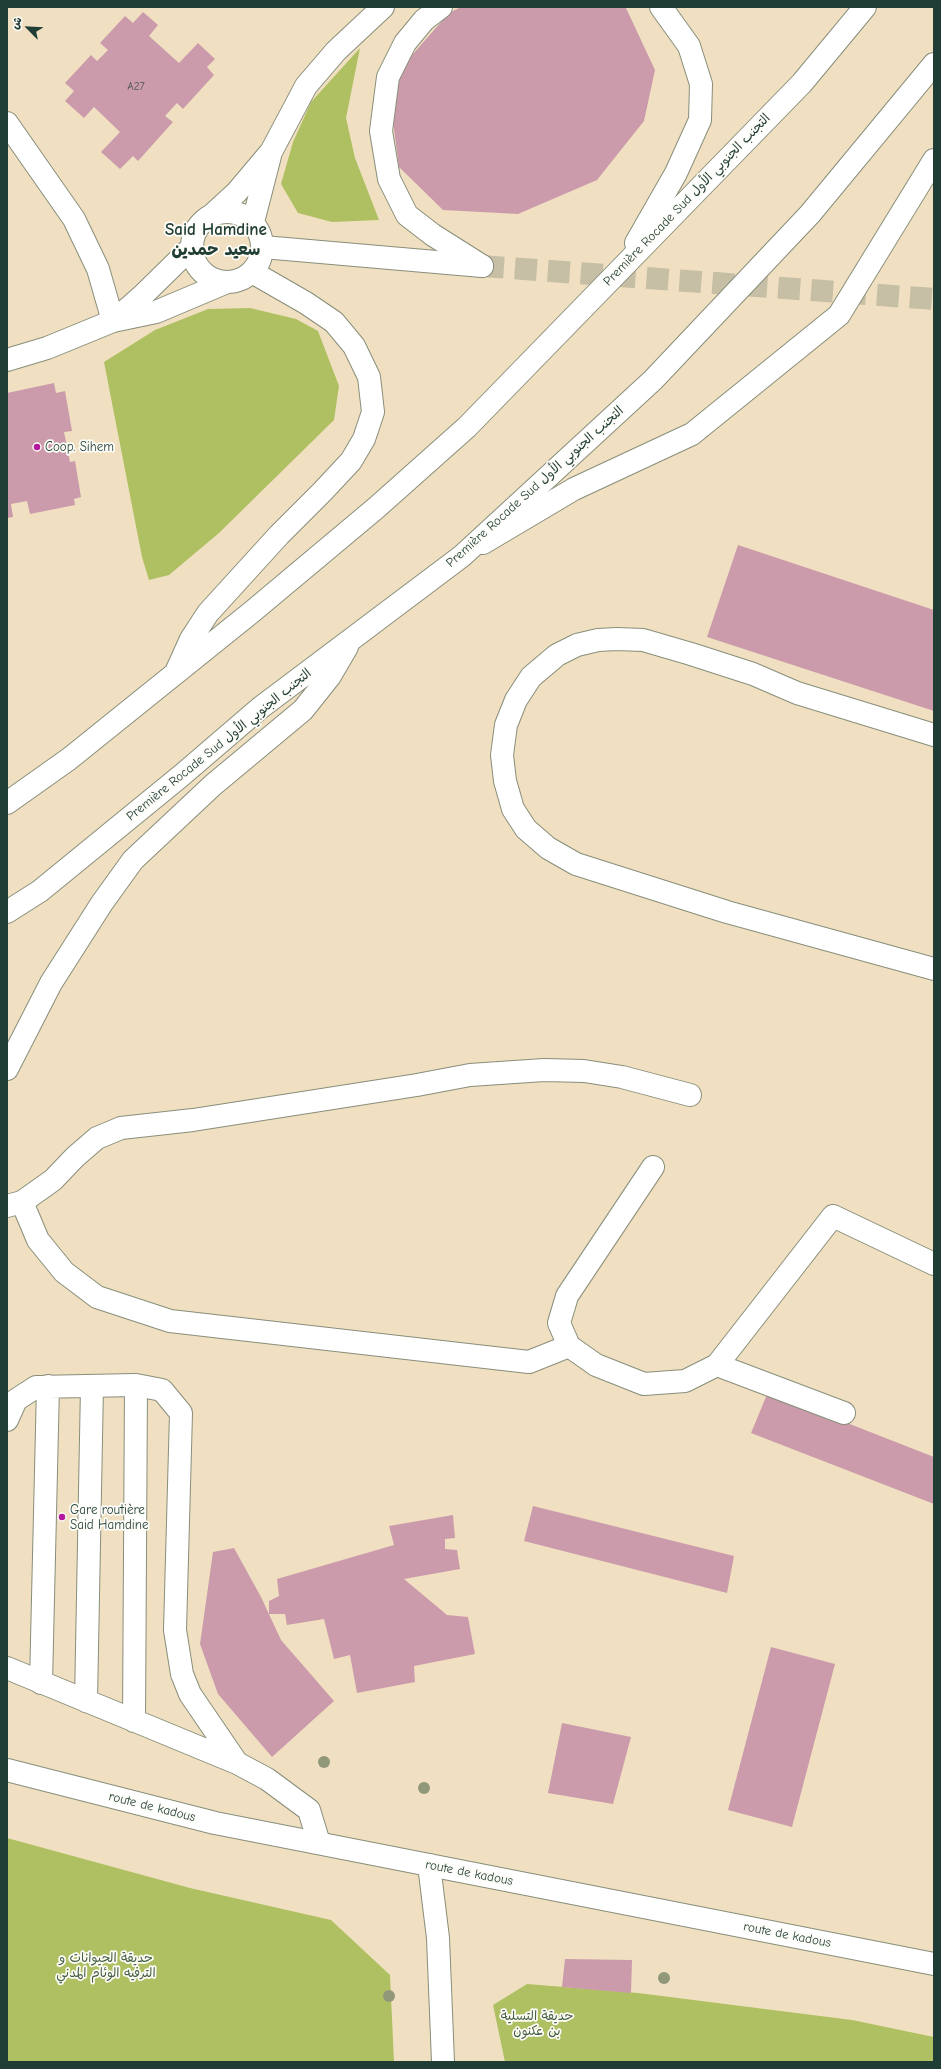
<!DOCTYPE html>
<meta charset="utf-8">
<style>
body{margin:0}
#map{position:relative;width:941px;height:2069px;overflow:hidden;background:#f0e0c1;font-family:"Comic Neue","Playpen Sans Arabic",sans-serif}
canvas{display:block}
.frame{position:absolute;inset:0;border:8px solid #1f3d34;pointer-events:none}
.north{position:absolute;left:8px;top:8px;width:40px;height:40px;-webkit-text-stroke:3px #fdfcf7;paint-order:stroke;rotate:294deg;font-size:11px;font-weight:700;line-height:16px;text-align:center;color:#1f3d34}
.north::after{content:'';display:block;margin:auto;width:14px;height:18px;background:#1f3d34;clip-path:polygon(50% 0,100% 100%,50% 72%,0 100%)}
</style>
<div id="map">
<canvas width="941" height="2069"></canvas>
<div class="frame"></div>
<div class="north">ش</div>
</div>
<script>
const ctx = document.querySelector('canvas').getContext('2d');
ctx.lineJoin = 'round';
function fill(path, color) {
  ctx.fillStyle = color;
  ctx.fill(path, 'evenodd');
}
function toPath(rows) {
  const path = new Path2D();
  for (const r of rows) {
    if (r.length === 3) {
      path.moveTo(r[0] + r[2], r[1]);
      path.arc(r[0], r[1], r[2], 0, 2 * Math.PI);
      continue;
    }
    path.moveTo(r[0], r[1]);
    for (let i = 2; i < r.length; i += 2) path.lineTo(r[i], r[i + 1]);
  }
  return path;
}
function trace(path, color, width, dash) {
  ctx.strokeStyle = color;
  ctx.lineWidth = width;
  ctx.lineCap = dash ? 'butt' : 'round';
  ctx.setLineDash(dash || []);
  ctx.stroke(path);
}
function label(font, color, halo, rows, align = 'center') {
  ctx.font = font + ' "Comic Neue","Playpen Sans Arabic",sans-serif';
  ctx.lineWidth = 3.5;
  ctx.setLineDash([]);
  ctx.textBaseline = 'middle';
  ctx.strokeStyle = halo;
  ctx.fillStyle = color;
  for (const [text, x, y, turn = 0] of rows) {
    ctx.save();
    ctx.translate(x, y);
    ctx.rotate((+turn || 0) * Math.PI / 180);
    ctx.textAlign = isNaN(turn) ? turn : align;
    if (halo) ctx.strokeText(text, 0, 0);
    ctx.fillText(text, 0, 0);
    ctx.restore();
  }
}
fill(toPath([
 [360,48,346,118,355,158,379,220,332,222,298,213,281,184,293,142,311,102],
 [250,308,296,319,318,331,339,386,334,420,219,533,169,575,149,580,142,557,104,362,155,330,208,309],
 [7,1838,190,1888,331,1920,390,1975,394,2062,7,2062],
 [527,1984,638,1993,852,2020,934,2037,934,2062,505,2062,493,2005]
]), '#afc062');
fill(toPath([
 [461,7,626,8,655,70,644,121,597,180,518,214,443,210,399,167,390,99,404,64,449,13],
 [143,12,158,25,149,36,179,63,198,43,215,59,207,67,214,75,183,109,177,103,165,116,173,122,138,161,133,156,120,169,101,152,120,132,94,107,84,118,65,101,74,91,65,83,91,55,97,61,108,50,100,43,125,16,133,23],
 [54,383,56,393,65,391,72,431,64,432,70,462,75,461,81,497,74,499,75,505,30,514,27,501,11,504,13,517,7,518,7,393],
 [738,545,934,610,934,711,707,637],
 [768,1392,934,1457,934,1504,751,1433],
 [533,1506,734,1556,727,1593,524,1541],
 [453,1515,455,1538,445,1539,445,1549,457,1550,460,1569,404,1579,447,1615,468,1617,475,1654,414,1666,415,1682,357,1693,350,1655,334,1659,324,1619,287,1625,285,1614,269,1614,269,1601,279,1596,277,1579,394,1545,389,1526],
 [234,1548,261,1597,281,1640,334,1701,272,1757,218,1694,200,1644,213,1552],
 [771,1647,835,1664,792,1827,728,1810],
 [562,1723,631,1737,613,1804,548,1793],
 [565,1959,632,1960,631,1993,562,1987]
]), '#cb9bab');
trace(toPath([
 [482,266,934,299]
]), '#c6bfa5', 22, [22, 11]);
const minor = toPath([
 [7,123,74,219,98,269,113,321],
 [263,247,482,266],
 [483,543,574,489,692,434,839,315,934,160],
 [934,735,797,693,753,674,691,654,643,640,617,639,598,640,577,645,557,655,531,677,516,700,506,725,502,755,505,781,513,809,526,829,548,848,576,864,727,912,934,969],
 [653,1167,567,1296,559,1323,569,1346,596,1365,644,1384,685,1381,717,1365,833,1216,934,1264],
 [22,1202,38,1240,64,1272,97,1297,170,1321,529,1362,569,1346],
 [7,1206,22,1202,53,1180,75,1157,97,1138,121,1128,193,1120,417,1085,470,1075,544,1070,584,1071,622,1077,690,1095],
 [717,1365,844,1413],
 [7,1420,16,1400,36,1387,136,1385,162,1390,181,1413,175,1630,182,1674,190,1694,237,1763],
 [7,1668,237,1763,267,1779,309,1810,319,1843],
 [41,1683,48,1386],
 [86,1701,92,1386],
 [134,1721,136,1385],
 [429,1865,438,1938,443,2062]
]);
const major = toPath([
 [227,247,35],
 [212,215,237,192,269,154],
 [253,222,271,152,306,86,336,51,383,7],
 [116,319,142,296,192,247],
 [7,360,47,348,113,321,156,312,227,282],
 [7,1770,215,1823,934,1964]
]);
const highway = toPath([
 [441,7,424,20,405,43,388,77,381,131,389,179,407,215,433,235,482,266],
 [636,243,676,173,700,120,701,84,689,46,661,7],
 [177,670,191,639,208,613,279,535,323,491,351,461,364,439,373,412,369,377,354,346,334,322,306,303,252,272],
 [7,803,69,759,253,611,376,508,467,427,802,83,865,7],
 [7,912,40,891,182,775,260,708,462,556,653,380,810,214,934,64],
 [7,1069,51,983,102,903,133,860,213,785,303,710,330,676,347,647]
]);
trace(minor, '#888e7a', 24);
trace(major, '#888e7a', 24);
trace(highway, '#888e7a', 24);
trace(minor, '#fff', 22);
trace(major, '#fff', 22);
trace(highway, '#fff', 22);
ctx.fillStyle = '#91987a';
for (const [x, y] of [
 [324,1762],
 [424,1788],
 [664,1978],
 [389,1996]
]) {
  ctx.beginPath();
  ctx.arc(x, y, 6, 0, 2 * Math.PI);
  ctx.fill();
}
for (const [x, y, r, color] of [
 [37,447,4,"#b5179e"],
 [62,1517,4,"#b5179e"]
]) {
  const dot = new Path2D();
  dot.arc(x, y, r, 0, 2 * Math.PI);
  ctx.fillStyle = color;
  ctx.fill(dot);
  trace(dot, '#fdfcf7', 1.5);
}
label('11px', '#4a5452', null, [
 ["A27",136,87]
]);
label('13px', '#1f3d34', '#fdfcf7', [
 ["Première Rocade Sud التجنب الجنوبي الأول",687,200,-46],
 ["Première Rocade Sud التجنب الجنوبي الأول",535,487,-42],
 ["Première Rocade Sud التجنب الجنوبي الأول",219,745,-39],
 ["route de kadous",152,1807,14],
 ["route de kadous",469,1873,11],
 ["route de kadous",787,1935,11]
]);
label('13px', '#1f3d34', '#fdfcf7', [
 ["Coop. Sihem",45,447],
 ["Gare routière",70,1510],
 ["Said Hamdine",70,1525]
], 'left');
label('13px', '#435e40', '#fdfcf7', [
 ["حديقة الحيوانات و",106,1958],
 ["الترفيه الوئام المدني",106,1973],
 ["حديقة التسلية",537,2016],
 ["بن عكنون",537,2031]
]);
label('bold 17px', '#1f3d34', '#fdfcf7', [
 ["Said Hamdine",216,230],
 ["سعيد حمدين",216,250]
]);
</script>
